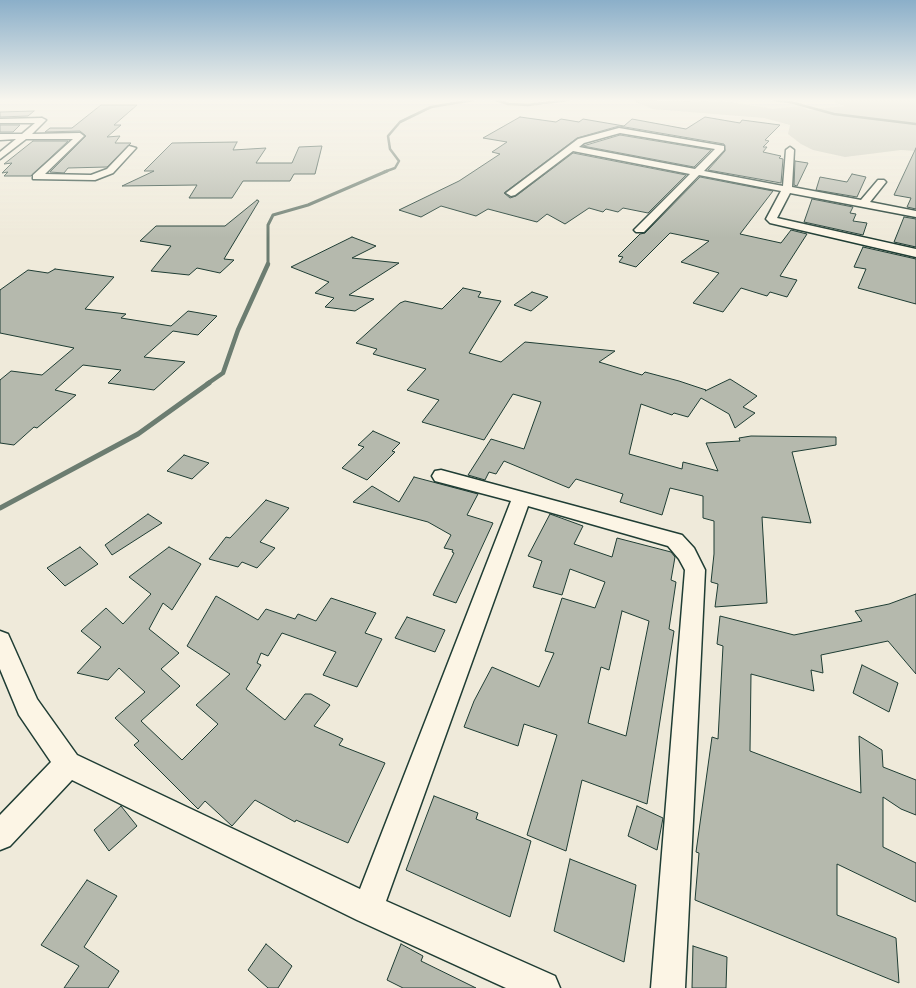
<!DOCTYPE html>
<style>
body{margin:0}
canvas{display:block;background:#efeada}
</style>
<canvas width="916" height="988"></canvas>
<script>
const ctx = document.querySelector('canvas').getContext('2d');
ctx.lineJoin = 'round';
function fill(path, color) {
  ctx.fillStyle = color;
  ctx.fill(path, 'evenodd');
}
function toPath(rows) {
  const path = new Path2D();
  for (const r of rows) {
    path.moveTo(r[0], r[1]);
    for (let i = 2; i < r.length; i += 2) path.lineTo(r[i], r[i + 1]);
  }
  return path;
}
function trace(path, color, width, dash) {
  ctx.strokeStyle = color;
  ctx.lineWidth = width;
  ctx.lineCap = dash ? 'butt' : 'round';
  ctx.setLineDash(dash || []);
  ctx.stroke(path);
}
fill(toPath([
 [632,100,731,102,773,109,800,106,808,110,844,106,834,102,833,100,916,100,916,151,901,150,845,157,813,150,801,144,788,134,790,125,764,118,652,109]
]), '#cccdbf');
trace(toPath([
 [496,100,508,104,528,105,568,100],
 [774,100,790,102,834,114,916,124],
 [384,172,395,168,399,161,390,149,388,136,400,122,431,107,473,100]
]), '#6c7d71', 2.5);
trace(toPath([
 [268,265,268,225,273,215,308,205,387,171]
]), '#6c7d71', 3);
trace(toPath([
 [207,384,223,373,238,330,268,264]
]), '#6c7d71', 4.5);
trace(toPath([
 [0,508,138,434,209,383]
]), '#6c7d71', 5);
const building = toPath([
 [101,105,137,105,114,125,121,125,107,137,120,136,115,143,131,143,107,167,68,168,64,173,50,172,86,136,80,131,45,132,50,128,72,128,101,105],
 [34,111,28,116,0,117,0,112,34,111],
 [520,117,556,122,561,119,579,122,583,119,624,126,632,119,686,129,705,117,740,123,742,120,780,125,765,140,769,141,763,147,767,147,763,152,781,156,779,158,783,159,781,183,708,170,725,151,724,144,619,126,577,138,504,193,510,198,516,196,573,153,686,175,648,213,623,208,618,212,606,209,603,212,589,208,565,224,547,214,537,222,488,209,476,216,441,206,421,217,399,210,459,181,500,154,492,152,507,142,483,138,520,117],
 [0,125,20,125,13,132,0,132,0,125],
 [620,135,711,150,694,167,583,146,620,135],
 [33,141,68,141,31,176,4,176,8,172,2,173,12,163,4,164,33,141],
 [237,142,233,150,266,148,256,163,292,163,299,147,322,146,315,174,294,174,290,181,243,181,232,198,189,198,197,185,122,186,154,171,144,171,172,143,237,142],
 [916,148,916,209,907,207,911,198,894,195,916,148],
 [795,161,808,163,797,186,794,185,795,161],
 [852,174,866,177,857,197,816,190,820,177,847,182,852,174],
 [700,177,773,191,740,234,781,243,791,230,807,234,780,276,797,280,787,297,770,292,767,296,741,288,723,312,693,303,719,273,681,262,709,241,670,233,636,267,619,262,623,257,618,256,640,234,645,233,700,177],
 [812,199,853,207,850,213,856,214,853,221,867,223,863,235,804,222,812,199],
 [257,200,259,201,224,259,234,260,220,273,197,268,189,275,151,271,171,246,140,241,156,226,225,226,257,200],
 [904,217,916,219,916,247,894,242,904,217],
 [352,237,376,246,352,258,399,263,349,295,374,299,355,311,325,307,334,298,315,293,329,282,291,267,352,237],
 [863,247,916,259,916,304,858,288,866,269,854,267,863,247],
 [55,269,114,277,85,309,126,314,121,318,171,326,188,311,217,316,198,335,173,331,144,357,185,362,154,390,108,383,121,370,83,365,55,390,76,395,37,428,34,427,14,445,0,443,0,380,11,371,42,375,74,348,0,333,0,290,28,270,48,273,55,269],
 [463,288,481,292,478,297,501,301,469,353,501,362,525,342,615,351,599,362,642,375,645,372,679,381,706,390,705,391,730,379,757,396,743,407,755,413,735,428,729,414,701,398,688,417,674,413,672,415,641,404,629,454,682,469,683,462,718,471,706,443,740,441,739,438,751,436,836,437,836,445,792,452,811,523,762,517,767,603,715,607,718,584,711,582,714,554,714,521,703,518,703,496,670,488,662,515,620,502,623,494,576,479,569,488,504,461,496,474,489,472,485,480,468,475,491,439,524,449,541,402,513,394,484,440,422,422,439,400,407,390,426,369,373,354,377,349,356,343,400,303,405,301,442,309,463,288],
 [532,292,548,297,531,311,514,305,532,292],
 [373,431,400,443,392,451,395,452,367,480,342,468,364,447,358,445,373,431],
 [184,455,209,463,192,479,167,471,184,455],
 [414,477,478,494,467,515,493,523,456,603,433,595,454,553,452,552,453,550,444,548,451,535,428,522,353,502,372,486,399,502,414,477],
 [266,500,289,508,260,542,275,548,257,568,242,562,238,567,209,559,226,537,230,538,266,500],
 [148,514,162,523,112,555,105,545,148,514],
 [550,514,583,526,574,544,612,557,617,538,671,552,675,557,671,580,676,582,669,629,674,631,647,804,582,780,566,851,527,835,557,735,524,724,518,746,464,727,474,701,492,667,539,687,554,653,545,651,562,598,595,608,605,582,570,569,562,595,533,587,542,561,528,556,550,514],
 [622,611,649,621,626,736,588,723,601,667,609,670,622,611],
 [80,547,98,564,65,586,47,568,80,547],
 [169,547,201,564,172,610,163,603,149,629,179,653,161,669,180,686,141,721,182,760,218,724,196,705,230,674,187,646,216,596,258,620,266,609,295,619,298,614,316,621,331,598,376,613,365,633,382,639,357,687,323,675,336,652,282,633,268,656,261,653,257,663,261,665,246,689,285,720,305,694,311,694,330,705,314,726,343,739,339,745,385,763,348,843,296,820,295,822,255,800,232,826,205,801,198,809,134,745,139,741,115,718,145,692,119,668,108,680,77,673,101,647,81,631,106,608,123,624,151,594,129,577,169,547],
 [916,594,916,674,888,641,821,655,823,673,811,670,814,691,751,674,750,751,861,793,859,736,882,750,883,767,916,780,916,815,901,809,883,797,883,847,916,863,916,902,837,864,837,915,896,938,899,983,695,900,699,853,696,852,712,737,718,739,723,646,717,644,720,616,794,635,862,621,855,611,889,604,916,594],
 [407,617,445,630,435,652,395,638,407,617],
 [862,665,898,683,889,712,853,693,862,665],
 [434,796,478,813,476,819,531,841,510,917,406,870,434,796],
 [121,806,137,826,109,851,94,830,121,806],
 [637,806,663,818,657,850,628,836,637,806],
 [570,859,636,885,624,962,554,931,570,859],
 [87,880,117,896,84,947,119,971,108,988,64,988,79,966,41,945,87,880],
 [266,944,292,966,278,988,268,988,248,970,266,944],
 [401,944,423,956,421,961,476,988,403,988,387,980,401,944],
 [693,946,727,957,726,988,692,988,693,946]
]);
fill(building, '#b5b9ad');
trace(building, '#1f3d34', 1);
const street = toPath([
 [42,118,46,120,32,134,80,133,84,136,45,174,91,175,107,169,129,146,136,148,113,173,95,180,33,179,33,175,73,139,26,139,0,159,0,152,16,139,0,140,0,134,22,134,35,123,0,123,0,119,42,118],
 [619,128,724,146,724,150,704,171,783,186,786,150,790,147,794,150,792,187,861,200,878,180,884,180,886,182,870,202,916,211,916,217,790,193,777,218,916,249,916,257,770,223,766,219,781,191,699,175,644,232,636,232,634,230,690,174,573,151,515,195,511,196,506,193,578,139,619,128],
 [620,133,715,149,695,169,579,147,584,143,620,133],
 [441,470,682,535,694,548,705,570,685,988,651,988,685,570,679,559,668,546,528,506,386,901,555,976,560,988,506,988,357,920,72,780,10,846,0,850,0,815,51,762,19,715,0,669,0,631,8,634,37,699,77,755,360,889,511,501,435,481,432,476,435,471,441,470]
]);
trace(street, '#1f3d34', 3);
fill(street, '#fcf5e5');
const sky = ctx.createLinearGradient(0, 0, 0, 238);
sky.addColorStop(0, '#8bafc9');
sky.addColorStop(0.42, '#f8f6ee');
sky.addColorStop(1, '#f8f6ee00');
ctx.fillStyle = sky;
ctx.fillRect(0, 0, 916, 238);
</script>
